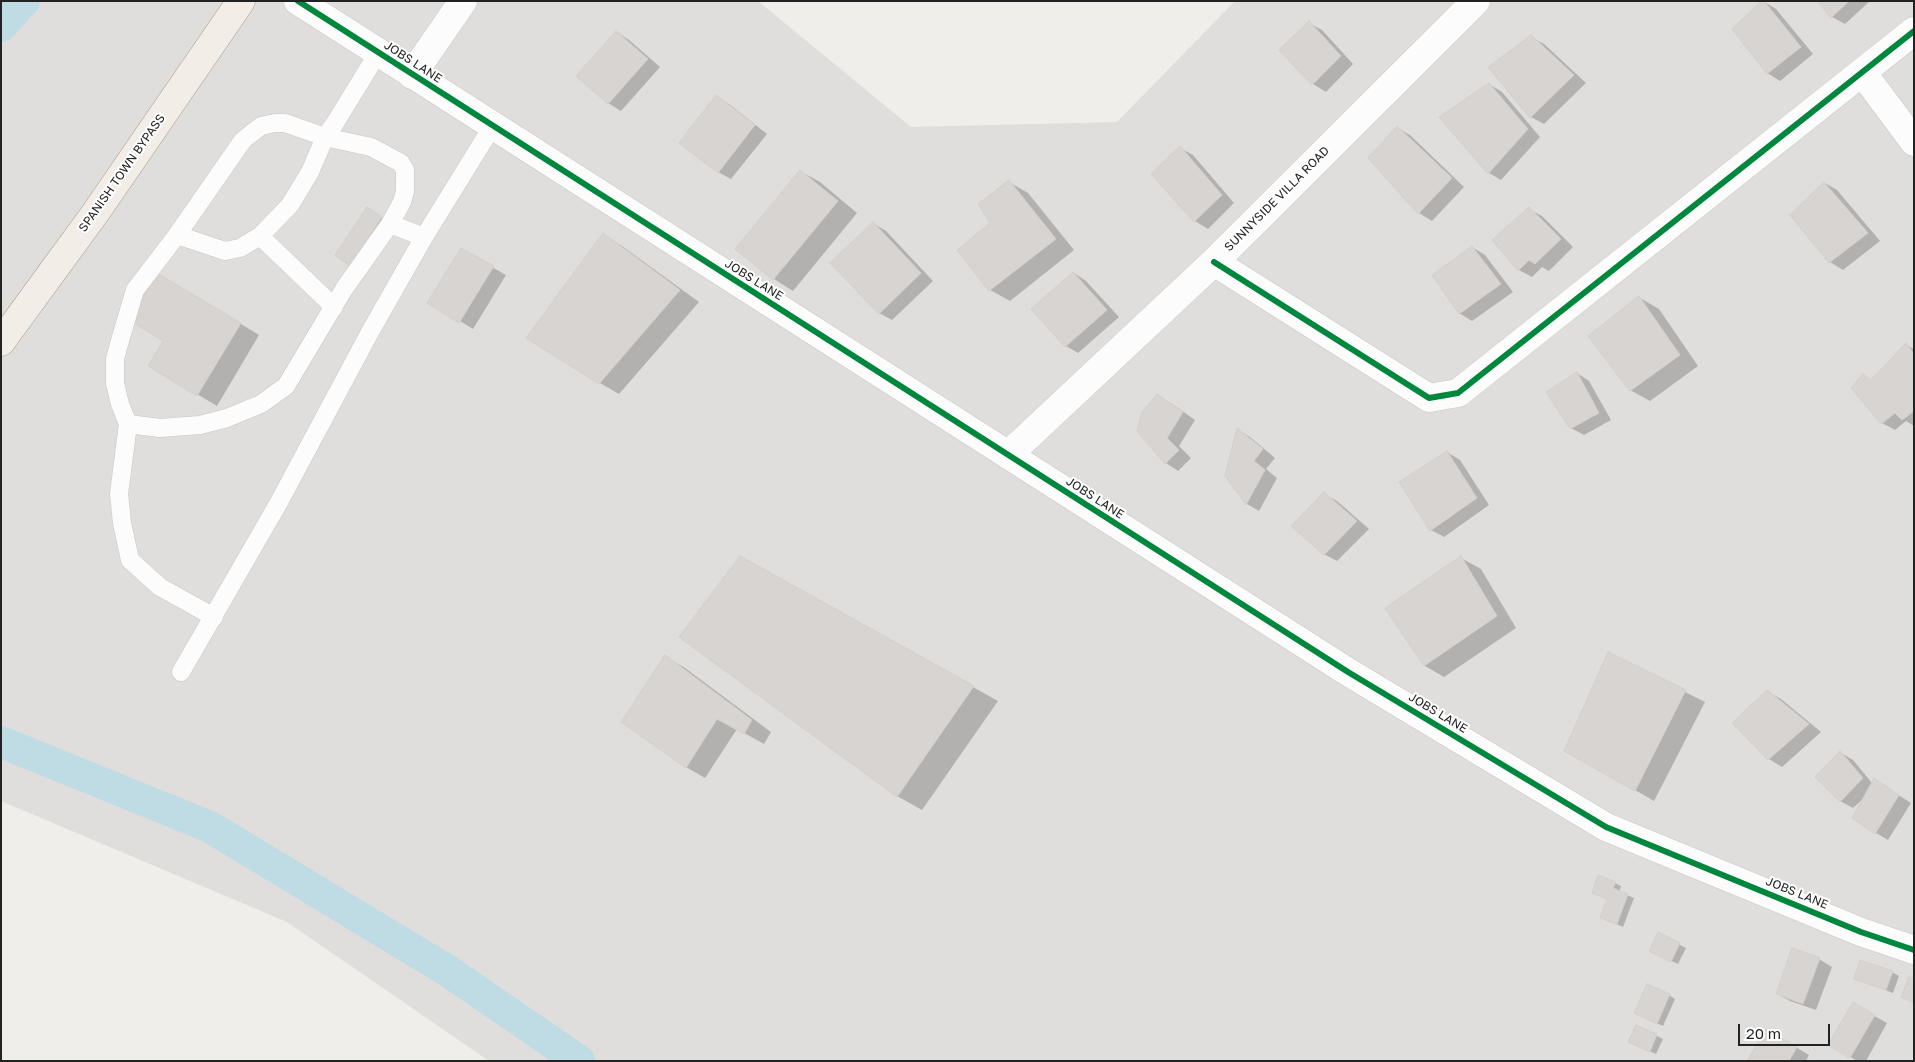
<!DOCTYPE html>
<style>
body{margin:0}
#map{position:relative;width:1915px;height:1062px;overflow:hidden;background:#f0eeeb;font-family:"Golos Text",sans-serif}
canvas{display:block}
.frame{position:absolute;inset:0;border:2px solid #222;pointer-events:none}
.scale{position:absolute;left:1738px;top:1024px;width:92px;height:22px;box-sizing:border-box;border:2px solid #222;border-top:0;padding-left:6px;font-size:15px;line-height:18px;white-space:nowrap;color:#222;-webkit-text-stroke:4px #fff;paint-order:stroke}
</style>
<div id="map">
<canvas width="1915" height="1062"></canvas>
<div class="frame"></div>
<div class="scale">20 m</div>
</div>
<script>
const ctx = document.querySelector('canvas').getContext('2d');
ctx.lineJoin = 'round';
function fill(path, color) {
  ctx.fillStyle = color;
  ctx.fill(path, 'evenodd');
}
function toPath(rows) {
  const path = new Path2D();
  for (const r of rows) {
    path.moveTo(r[0], r[1]);
    for (let i = 2; i < r.length; i += 2) path.lineTo(r[i], r[i + 1]);
  }
  return path;
}
function trace(path, color, width, dash) {
  ctx.strokeStyle = color;
  ctx.lineWidth = width;
  ctx.lineCap = dash ? 'butt' : 'round';
  ctx.setLineDash(dash || []);
  ctx.stroke(path);
}
function label(font, color, halo, rows, align = 'center') {
  ctx.font = font + ' "Golos Text",sans-serif';
  ctx.lineWidth = 4;
  ctx.setLineDash([]);
  ctx.textBaseline = 'middle';
  ctx.strokeStyle = halo;
  ctx.fillStyle = color;
  for (const [text, x, y, turn = 0] of rows) {
    ctx.save();
    ctx.translate(x, y);
    ctx.rotate((+turn || 0) * Math.PI / 180);
    ctx.textAlign = isNaN(turn) ? turn : align;
    if (halo) ctx.strokeText(text, 0, 0);
    ctx.fillText(text, 0, 0);
    ctx.restore();
  }
}
fill(toPath([
 [1,1,758,1,911,127,1117,122,1235,1,1914,1,1914,1061,489,1061,287,922,1,801]
]), '#dfdedc');
fill(toPath([
 [1763,1,1776,9,1813,54,1780,81,1767,73],
 [1819,1,1870,1,1845,24,1832,17],
 [1309,23,1322,30,1353,64,1326,92,1313,84,1281,50],
 [617,32,629,40,660,67,621,111,608,103],
 [1531,37,1544,44,1586,83,1544,124,1531,117,1490,68],
 [1489,84,1502,92,1540,137,1501,180,1489,173],
 [716,97,729,104,767,134,731,179,718,172],
 [1397,128,1410,135,1464,187,1432,221,1419,213,1370,158],
 [1180,148,1193,155,1234,203,1208,229,1195,221,1153,174],
 [800,171,820,182,857,213,793,291,774,279,737,249],
 [1009,182,1028,193,1074,250,1010,301,990,290,959,250,991,224],
 [1825,183,1837,190,1880,241,1843,270,1830,262,1791,216],
 [367,209,387,221,350,265],
 [1529,209,1542,216,1573,247,1549,271,1542,267,1532,277,1519,270],
 [873,223,886,231,933,281,892,320,879,313],
 [603,235,622,246,699,302,619,394,600,383],
 [1472,247,1485,255,1513,292,1472,321,1459,313],
 [462,250,506,275,473,329,429,302],
 [1074,273,1086,281,1119,317,1078,353,1066,346],
 [177,285,259,335,217,406,150,366,165,341],
 [1640,298,1659,309,1698,366,1650,401,1630,390],
 [1906,345,1914,349,1914,426,1906,421,1895,430,1882,423,1871,381],
 [1577,373,1589,381,1611,420,1584,435,1571,428],
 [1171,403,1195,420,1179,446,1191,458,1178,471,1166,463,1138,430],
 [1238,430,1250,437,1275,458,1266,469,1277,478,1259,511,1247,504,1227,475],
 [1447,452,1460,460,1489,505,1444,537,1431,530],
 [1324,494,1337,501,1369,529,1337,561,1324,554],
 [741,558,998,701,922,810,897,796],
 [1461,558,1481,569,1516,628,1444,677,1425,666,1387,609],
 [1609,654,1705,702,1654,801,1566,750],
 [666,657,685,668,771,732,764,744,737,729,705,778,686,767],
 [1768,692,1781,699,1821,732,1782,767,1769,759],
 [1841,753,1853,760,1872,783,1887,788,1911,803,1888,840,1876,833,1864,798,1853,808,1840,801],
 [1615,883,1621,886,1619,892,1634,898,1623,927,1602,918,1609,899,1600,896],
 [1658,934,1686,948,1678,964,1657,954],
 [1819,959,1832,967,1816,1010,1790,1001,1777,994],
 [1892,972,1899,976,1893,993,1855,978],
 [1669,995,1675,999,1663,1026,1641,1016],
 [1853,1004,1887,1023,1866,1061,1857,1061,1829,1044],
 [1637,1026,1663,1039,1656,1054,1636,1045],
 [1767,1030,1809,1055,1806,1061,1750,1061]
]), '#0003');
trace(toPath([
 [1,26,24,1],
 [1,742,210,827,448,971,579,1061]
]), '#bfdbe3', 32);
const building = toPath([
 [1761,1,1764,1,1801,47,1767,74,1732,29,1761,1],
 [1817,1,1849,1,1831,18,1817,1],
 [1309,21,1341,56,1312,85,1279,50,1309,21],
 [616,31,648,59,608,104,576,76,616,31],
 [1531,35,1574,75,1530,118,1488,67,1531,35],
 [1489,83,1528,129,1488,174,1439,117,1489,83],
 [716,95,755,125,718,173,679,143,716,95],
 [1397,126,1452,178,1418,214,1368,158,1397,126],
 [1180,146,1222,195,1194,222,1151,174,1180,146],
 [800,170,838,201,773,280,735,249,800,170],
 [1009,180,1056,239,989,291,957,250,990,223,978,204,1009,180],
 [1824,182,1868,233,1829,263,1790,215,1824,182],
 [367,207,382,217,350,266,335,255,367,207],
 [1529,207,1561,239,1535,264,1529,260,1518,271,1492,240,1529,207],
 [873,222,921,273,879,314,830,263,873,222],
 [603,233,680,290,599,384,526,338,603,233],
 [1472,246,1501,284,1459,314,1432,275,1472,246],
 [461,248,494,266,459,323,427,303,461,248],
 [1073,272,1107,310,1065,347,1031,309,1073,272],
 [157,273,241,323,197,396,148,366,163,341,129,320,157,273],
 [1639,296,1680,355,1630,391,1588,336,1639,296],
 [1906,343,1914,354,1914,411,1902,420,1895,413,1881,424,1851,388,1863,374,1871,380,1906,343],
 [1577,372,1599,413,1570,429,1546,392,1577,372],
 [1157,394,1183,412,1167,438,1179,450,1165,464,1137,431,1142,412,1157,394],
 [1237,428,1263,449,1254,461,1265,470,1246,505,1225,476,1237,428],
 [1447,451,1477,498,1430,531,1399,482,1447,451],
 [1324,492,1357,521,1324,555,1291,526,1324,492],
 [740,556,974,686,897,797,679,637,740,556],
 [1461,556,1497,616,1424,666,1385,608,1461,556],
 [1608,652,1686,690,1635,791,1564,751,1608,652],
 [665,655,752,720,744,734,717,719,686,768,621,722,665,655],
 [1767,690,1809,724,1768,760,1732,723,1767,690],
 [1840,751,1863,778,1840,802,1815,777,1840,751],
 [1874,778,1899,795,1875,834,1852,818,1874,778],
 [1598,875,1616,882,1613,888,1628,894,1617,924,1600,918,1607,899,1592,893,1598,875],
 [1658,932,1680,943,1671,962,1649,951,1658,932],
 [1792,948,1820,958,1803,1004,1776,994,1792,948],
 [1860,960,1893,971,1886,990,1854,979,1860,960],
 [1909,977,1914,979,1914,1003,1901,997,1909,977],
 [1647,984,1670,994,1657,1024,1634,1013,1647,984],
 [1853,1002,1875,1015,1850,1058,1828,1045,1853,1002],
 [1636,1025,1657,1034,1650,1052,1628,1042,1636,1025],
 [1766,1029,1797,1047,1789,1061,1747,1061,1766,1029]
]);
fill(building, '#d7d4d2');
trace(building, '#d3d0cc', 1);
const service = toPath([
 [177,235,243,140,261,126,275,123,285,123,325,137,371,147,401,163,405,170,405,191,402,202,390,224,424,237],
 [260,236,334,307],
 [128,424,160,428,200,425,227,418,261,404,286,386,344,289,390,224],
 [214,617,160,587,130,560,122,523,119,494,128,424,120,404,115,383,115,359,121,337,135,290,177,235,225,251,240,248,260,236,290,205,310,172,325,137,335,123,378,53],
 [181,672,278,504,370,332,424,237,492,127]
]);
const minor = toPath([
 [1862,72,1914,142],
 [412,75,463,1],
 [1214,262,1429,398,1458,393,1914,31],
 [1008,455,1214,262,1476,1]
]);
const tertiary = toPath([
 [298,1,1348,672,1606,827,1861,932,1914,950]
]);
const primary = toPath([
 [1,342,96,212,241,1]
]);
trace(service, '#c9c8c7', 19);
trace(minor, '#c9c8c7', 29);
trace(tertiary, '#c9c8c7', 29);
trace(primary, '#a79c86', 29);
trace(service, '#fdfcfc', 18);
trace(minor, '#fdfcfc', 28);
trace(tertiary, '#fdfcfc', 28);
trace(primary, '#f3ede7', 28);
trace(toPath([
 [298,1,1348,672,1606,827,1861,932,1914,950],
 [1214,262,1429,398,1458,393,1914,31]
]), '#00873e', 6);
label('12px', '#222', '#fff', [
 ["JOBS LANE",413,62,33],
 ["SPANISH TOWN BYPASS",122,173,-55],
 ["SUNNYSIDE VILLA ROAD",1277,199,-45],
 ["JOBS LANE",754,280,32],
 ["JOBS LANE",1095,498,33],
 ["JOBS LANE",1438,713,31],
 ["JOBS LANE",1797,893,22]
]);
</script>
